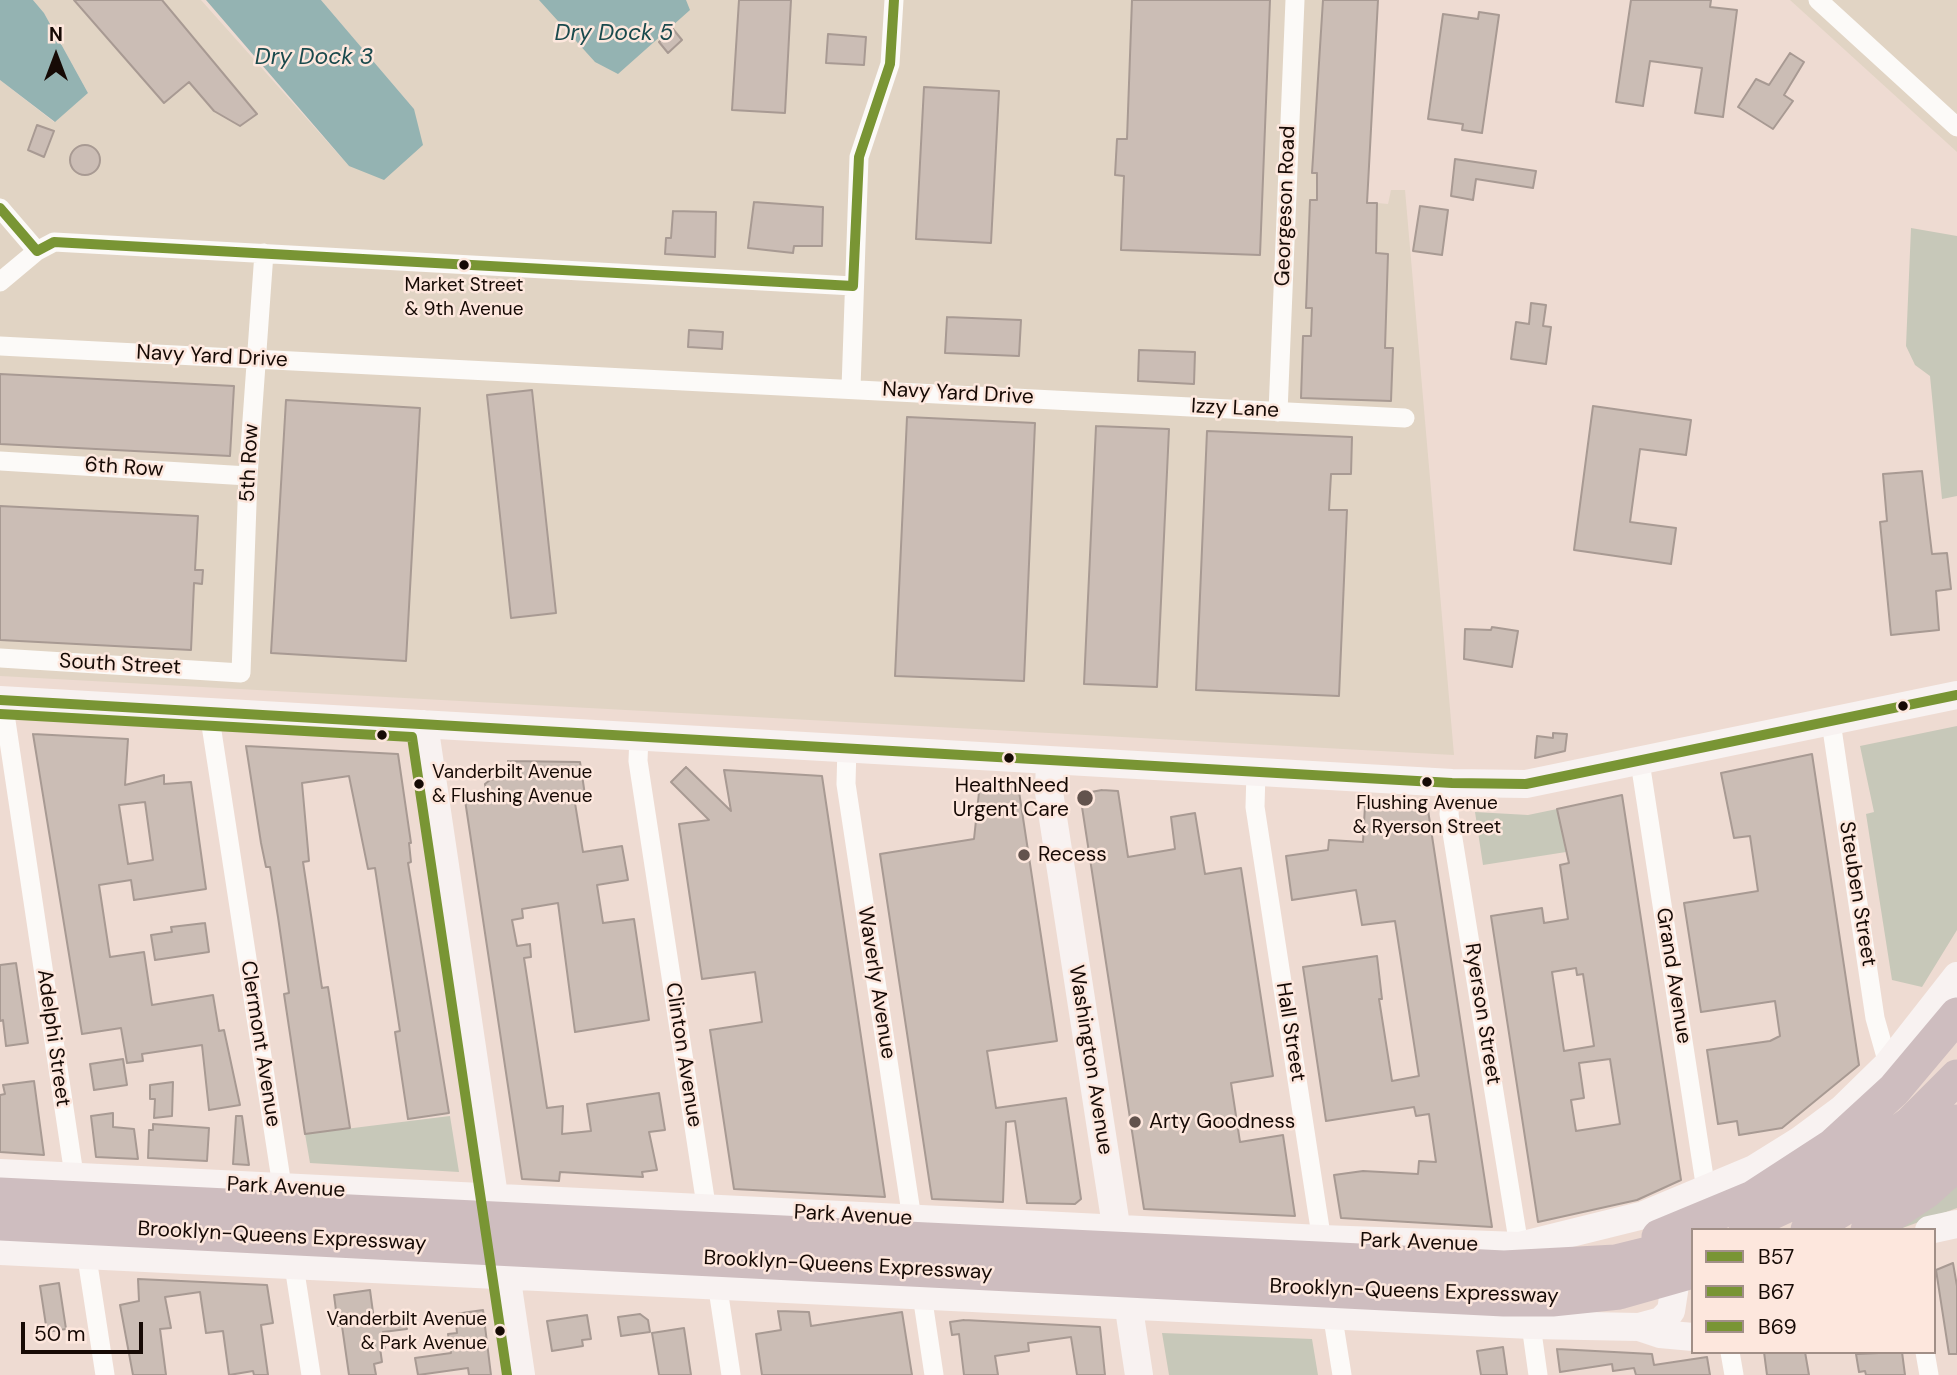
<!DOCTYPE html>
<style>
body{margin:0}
#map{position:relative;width:1957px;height:1375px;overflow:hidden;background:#eedbd2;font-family:"DM Sans",sans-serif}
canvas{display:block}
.legend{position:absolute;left:1691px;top:1228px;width:245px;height:126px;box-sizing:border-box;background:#fde7dd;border:2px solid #a18f87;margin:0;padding:9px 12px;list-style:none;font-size:21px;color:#160a05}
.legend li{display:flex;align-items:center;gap:14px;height:35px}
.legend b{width:35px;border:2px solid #a18f87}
.north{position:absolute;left:21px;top:21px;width:70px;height:70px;-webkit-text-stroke:5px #fde7dd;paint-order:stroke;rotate:0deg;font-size:19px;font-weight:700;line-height:28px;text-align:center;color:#160a05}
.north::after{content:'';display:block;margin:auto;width:24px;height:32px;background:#160a05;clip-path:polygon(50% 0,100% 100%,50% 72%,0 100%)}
.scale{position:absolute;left:21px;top:1322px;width:122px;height:32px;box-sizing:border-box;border:4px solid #160a05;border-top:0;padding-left:9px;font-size:21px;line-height:24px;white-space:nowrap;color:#160a05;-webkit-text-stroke:5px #fde7dd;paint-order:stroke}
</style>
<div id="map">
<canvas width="1957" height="1375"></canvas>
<ul class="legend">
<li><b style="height:9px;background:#799534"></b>B57</li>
<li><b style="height:9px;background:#799534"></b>B67</li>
<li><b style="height:9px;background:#799534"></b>B69</li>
</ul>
<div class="north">N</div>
<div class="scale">50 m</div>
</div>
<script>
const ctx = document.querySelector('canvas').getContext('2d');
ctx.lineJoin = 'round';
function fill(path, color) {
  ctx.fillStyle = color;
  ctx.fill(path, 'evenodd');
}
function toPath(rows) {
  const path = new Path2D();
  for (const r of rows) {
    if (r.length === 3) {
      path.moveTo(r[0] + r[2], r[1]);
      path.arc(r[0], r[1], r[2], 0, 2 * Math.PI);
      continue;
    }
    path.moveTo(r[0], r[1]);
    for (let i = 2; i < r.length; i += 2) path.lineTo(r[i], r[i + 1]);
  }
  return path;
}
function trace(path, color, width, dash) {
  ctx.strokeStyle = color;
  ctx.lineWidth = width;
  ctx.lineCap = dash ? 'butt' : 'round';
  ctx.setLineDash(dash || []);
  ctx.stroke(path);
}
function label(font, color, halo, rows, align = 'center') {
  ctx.font = font + ' "DM Sans",sans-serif';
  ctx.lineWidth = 5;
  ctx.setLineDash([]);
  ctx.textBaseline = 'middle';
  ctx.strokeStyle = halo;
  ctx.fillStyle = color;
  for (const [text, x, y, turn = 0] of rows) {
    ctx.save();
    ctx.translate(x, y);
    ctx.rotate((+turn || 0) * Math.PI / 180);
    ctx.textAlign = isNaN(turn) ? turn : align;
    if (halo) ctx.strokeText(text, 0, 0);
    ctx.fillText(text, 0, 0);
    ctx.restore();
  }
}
fill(toPath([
 [33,0,201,0,349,166,414,109,321,0,1378,0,1367,202,1388,204,1391,190,1405,190,1454,755,0,676,0,80,54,122,88,93,44,13],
 [1790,0,1957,0,1957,152]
]), '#e1d4c4');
fill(toPath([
 [1911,228,1957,236,1957,496,1942,499,1930,376,1915,365,1906,346],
 [1957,726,1957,930,1922,987,1892,980,1866,814,1874,812,1860,746],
 [1557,809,1566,852,1483,865,1475,812,1528,815],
 [450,1116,459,1172,310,1163,305,1134],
 [1957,1180,1957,1208,1897,1230],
 [1162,1333,1312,1339,1318,1375,1169,1375]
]), '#c7c8b9');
fill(toPath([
 [0,0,33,0,44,13,88,93,55,122,0,80],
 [206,0,321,0,414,109,423,145,384,180,349,166],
 [539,0,686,0,690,10,618,74,595,62]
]), '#94b3b2');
const building = toPath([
 [74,0,162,0,257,114,240,126,214,111,189,82,164,103,74,0],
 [739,0,791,0,785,113,732,110,739,0],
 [1132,0,1270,0,1260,255,1121,250,1124,176,1115,175,1117,139,1127,139,1132,0],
 [1323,0,1378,0,1367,203,1377,203,1376,253,1388,254,1385,348,1393,348,1391,401,1301,398,1303,336,1311,336,1312,308,1306,308,1310,200,1317,200,1317,173,1312,173,1323,0],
 [1631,0,1711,0,1710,7,1737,10,1723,117,1695,113,1702,68,1650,61,1643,106,1616,102,1631,0],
 [1479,12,1499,15,1482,133,1462,130,1463,124,1428,119,1443,14,1478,19,1479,12],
 [673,29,682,40,668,53,659,42,673,29],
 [828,34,866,37,864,65,826,63,828,34],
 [1790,53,1804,62,1784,95,1793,101,1773,129,1738,107,1756,79,1769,85,1790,53],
 [924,87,999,91,991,243,916,239,924,87],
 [37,125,54,131,44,157,28,150,37,125],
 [85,160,15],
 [1455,159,1536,171,1533,188,1476,179,1473,200,1451,196,1455,159],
 [754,202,823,207,822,246,794,246,793,253,748,248,754,202],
 [1420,206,1448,210,1442,255,1413,251,1420,206],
 [673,211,716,212,715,257,665,254,666,238,671,238,673,211],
 [1531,303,1546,305,1543,326,1551,327,1546,364,1511,359,1516,322,1529,324,1531,303],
 [947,317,1021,320,1019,356,945,353,947,317],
 [689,330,723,332,722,349,688,347,689,330],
 [1139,350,1195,352,1194,384,1138,381,1139,350],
 [0,374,234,386,230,456,0,444,0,374],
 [532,390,556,613,511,618,487,395,532,390],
 [286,400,420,408,406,661,271,653,286,400],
 [1593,406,1691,420,1686,455,1640,449,1630,522,1676,528,1671,564,1574,550,1593,406],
 [907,417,1035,423,1024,681,895,676,907,417],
 [1096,426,1169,429,1157,687,1084,684,1096,426],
 [1207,431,1352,437,1351,474,1331,474,1329,510,1347,510,1339,696,1196,690,1207,431],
 [1922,471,1932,554,1947,553,1951,589,1936,591,1939,630,1891,635,1880,522,1887,521,1883,474,1922,471],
 [0,506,198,516,195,570,203,570,202,584,194,583,191,650,0,640,0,506],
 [1492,627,1518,631,1512,667,1464,659,1465,629,1491,630,1492,627],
 [1553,733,1567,734,1565,751,1535,758,1537,736,1553,738,1553,733],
 [33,734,128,739,125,785,164,775,164,784,191,782,206,889,134,900,131,880,99,885,110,957,144,952,152,1005,213,995,219,1031,224,1030,240,1105,209,1110,202,1045,142,1054,143,1061,127,1063,121,1028,82,1034,33,734],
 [145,802,153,860,128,864,119,805,145,802],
 [246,746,398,754,411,843,409,843,411,862,408,863,449,1113,408,1119,395,1032,400,1031,375,868,368,869,349,776,302,783,309,861,303,862,322,988,328,987,350,1128,305,1134,284,994,289,993,278,917,270,867,266,867,261,843,246,746],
 [1812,754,1859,1065,1782,1128,1739,1135,1737,1121,1718,1124,1707,1050,1770,1041,1780,1036,1775,1001,1701,1012,1684,903,1758,891,1750,836,1734,838,1721,773,1812,754],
 [508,761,580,762,585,795,574,797,583,852,622,846,628,880,597,885,603,923,634,919,649,1020,575,1032,558,903,522,909,523,918,512,920,517,946,530,944,531,957,524,958,547,1108,563,1106,562,1134,591,1131,587,1104,659,1093,665,1130,649,1132,657,1170,642,1172,643,1177,560,1172,559,1181,522,1179,465,800,488,802,485,784,490,780,510,775,508,761],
 [686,767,731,811,724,770,822,776,885,1197,734,1189,710,1030,762,1022,755,972,702,979,679,824,709,820,671,782,686,767],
 [980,783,1018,785,1057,1041,987,1051,996,1108,1066,1098,1081,1199,1075,1204,1027,1203,1015,1121,1006,1122,1003,1202,932,1199,880,854,974,839,980,783],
 [1102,790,1118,791,1128,857,1175,849,1171,817,1195,813,1205,874,1241,868,1273,1076,1231,1083,1240,1142,1283,1135,1295,1216,1144,1209,1080,794,1102,790],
 [1622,795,1681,1180,1637,1200,1538,1222,1491,916,1542,908,1544,923,1568,919,1560,865,1569,863,1557,809,1622,795],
 [1576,968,1577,975,1583,974,1594,1046,1564,1051,1552,972,1576,968],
 [1610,1059,1620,1124,1576,1131,1571,1100,1584,1098,1579,1063,1610,1059],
 [1365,805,1428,810,1492,1227,1341,1218,1334,1175,1363,1171,1418,1174,1419,1161,1436,1162,1429,1114,1416,1116,1414,1107,1326,1121,1303,967,1377,956,1382,999,1379,999,1392,1081,1419,1076,1395,921,1362,925,1356,890,1292,900,1286,856,1328,850,1329,840,1363,842,1365,805],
 [205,923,209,952,155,960,151,935,172,932,171,927,205,923],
 [16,963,28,1043,6,1046,3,1020,0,1021,0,965,16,963],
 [123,1059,127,1085,94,1090,90,1064,123,1059],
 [34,1081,44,1155,0,1152,0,1095,5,1094,3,1085,34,1081],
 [173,1082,172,1116,154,1118,155,1099,150,1099,150,1085,173,1082],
 [113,1113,113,1127,134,1129,138,1159,96,1157,91,1116,113,1113],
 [236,1116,242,1116,249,1165,233,1164,236,1116],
 [153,1124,209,1128,207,1161,148,1158,149,1130,153,1130,153,1124],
 [1953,1263,1957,1286,1957,1354,1949,1354,1936,1270,1953,1263],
 [138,1279,267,1285,273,1323,261,1325,268,1375,254,1375,253,1371,229,1375,223,1331,206,1333,200,1292,165,1297,171,1328,160,1329,166,1375,133,1375,120,1305,139,1301,138,1279],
 [59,1283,66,1329,47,1332,40,1286,59,1283],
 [370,1290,374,1320,405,1317,407,1329,383,1332,385,1348,380,1348,382,1362,374,1364,376,1375,349,1375,342,1326,338,1326,334,1295,370,1290],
 [483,1310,491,1375,469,1375,468,1368,418,1375,415,1358,451,1353,448,1334,457,1333,455,1314,483,1310],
 [778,1311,809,1312,811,1326,902,1312,912,1375,762,1375,756,1334,781,1330,778,1311],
 [640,1314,648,1320,650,1332,621,1336,618,1317,640,1314],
 [587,1315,591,1339,582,1340,583,1346,552,1351,547,1321,587,1315],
 [964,1320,1100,1327,1105,1375,1077,1375,1071,1337,1028,1343,1029,1351,995,1356,998,1375,964,1375,959,1334,952,1335,950,1322,964,1320],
 [684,1328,691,1375,659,1375,652,1333,684,1328],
 [1503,1347,1507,1375,1481,1375,1477,1351,1503,1347],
 [1557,1349,1652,1354,1654,1365,1707,1357,1710,1375,1636,1375,1634,1368,1613,1371,1612,1364,1560,1372,1557,1349],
 [1764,1352,1805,1352,1809,1375,1767,1375,1764,1352],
 [1902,1352,1905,1375,1866,1375,1865,1371,1859,1372,1856,1354,1902,1352]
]);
fill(building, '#cbbdb5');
trace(building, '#a89a93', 2);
trace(toPath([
 [1818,0,1957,127],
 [0,208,37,251],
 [0,282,37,251,54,242,853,286],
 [0,346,1405,418],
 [851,388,859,157,890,64,894,0],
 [1278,412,1295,0],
 [0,461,248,476],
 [0,658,241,673,248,476,264,253],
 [3,701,76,1188],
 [209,712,284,1199],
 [1831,722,1875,1018,1888,1064],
 [639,735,638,761,708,1218],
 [847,746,846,784,912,1219],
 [1640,762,1706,1190],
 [1256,772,1255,807,1323,1248],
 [1452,783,1449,814,1519,1246],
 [85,1245,105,1375],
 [292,1253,311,1375],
 [716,1276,731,1375],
 [922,1295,934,1375],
 [1331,1306,1342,1375],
 [1531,1325,1538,1375],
 [1730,1352,1734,1375],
 [1925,1352,1929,1375]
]), '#fcfaf8', 19);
trace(toPath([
 [0,700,1452,783,1526,784,1957,695],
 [424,724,497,1216],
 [1050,760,1049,792,1119,1245],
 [0,1173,1321,1239,1519,1246,1644,1215,1754,1169,1799,1141,1842,1109,1888,1064,1957,976],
 [1929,1230,1957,1224],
 [0,1251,1531,1325,1639,1327,1660,1334,1693,1337],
 [504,1260,521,1375],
 [1126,1289,1139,1375],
 [1639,1327,1661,1321,1671,1311,1675,1285,1671,1257]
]), '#f8f2f1', 28);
trace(toPath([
 [0,1195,1504,1268,1616,1262,1693,1243],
 [0,1223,1504,1299,1552,1299,1619,1292,1693,1271],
 [1746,1224,1800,1199,1879,1147,1910,1124,1957,1077],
 [1808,1230,1899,1174,1957,1122],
 [1868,1230,1926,1191,1957,1163],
 [1659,1237,1753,1198,1833,1146,1894,1090,1957,1015]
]), '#cebdbf', 35);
trace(toPath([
 [0,700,1452,783,1526,784,1957,695]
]), '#799534', 10);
trace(toPath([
 [0,208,37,251],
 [37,251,54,242,853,286],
 [853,286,859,157,890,64,894,0]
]), '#799534', 10);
trace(toPath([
 [0,714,412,737,507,1375]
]), '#799534', 10);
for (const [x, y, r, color] of [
 [464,265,6,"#160a05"],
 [1903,706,6,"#160a05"],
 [382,735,6,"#160a05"],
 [1009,758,6,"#160a05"],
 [1427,782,6,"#160a05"],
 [419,784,6,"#160a05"],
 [1085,798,9,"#62534d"],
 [1024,855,7,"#62534d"],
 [1135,1122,7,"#62534d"],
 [500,1331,6,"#160a05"]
]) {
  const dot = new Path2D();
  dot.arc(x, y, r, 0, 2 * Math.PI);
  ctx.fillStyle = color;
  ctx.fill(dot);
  trace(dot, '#fde7dd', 2.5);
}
label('19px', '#160a05', '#fde7dd', [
 ["Market Street",464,286],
 ["& 9th Avenue",464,310],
 ["Vanderbilt Avenue",432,773,"left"],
 ["& Flushing Avenue",432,797,"left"],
 ["Flushing Avenue",1427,804],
 ["& Ryerson Street",1427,828],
 ["Vanderbilt Avenue",487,1320,"right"],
 ["& Park Avenue",487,1344,"right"]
]);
label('21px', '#160a05', '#fde7dd', [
 ["Georgeson Road",1286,206,-88],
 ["Navy Yard Drive",212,357,3],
 ["Navy Yard Drive",958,394,3],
 ["Izzy Lane",1235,409,3],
 ["5th Row",250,463,-87],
 ["6th Row",124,468,4],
 ["South Street",120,665,3],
 ["Steuben Street",1857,894,81],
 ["Grand Avenue",1673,976,81],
 ["Waverly Avenue",876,983,81],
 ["Ryerson Street",1482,1014,81],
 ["Hall Street",1290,1032,81],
 ["Adelphi Street",53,1038,82],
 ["Clermont Avenue",260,1044,81],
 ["Clinton Avenue",683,1055,81],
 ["Washington Avenue",1090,1060,81],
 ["Park Avenue",286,1188,3],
 ["Park Avenue",853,1216,3],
 ["Brooklyn-Queens Expressway",282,1237,3],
 ["Park Avenue",1419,1243,2],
 ["Brooklyn-Queens Expressway",848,1266,3],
 ["Brooklyn-Queens Expressway",1414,1292,2]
]);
label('21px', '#160a05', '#fde7dd', [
 ["HealthNeed",1069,786,"right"],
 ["Urgent Care",1069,810,"right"],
 ["Recess",1038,855],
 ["Arty Goodness",1149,1122]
], 'left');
label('italic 23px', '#1a4a4d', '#fde7dd', [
 ["Dry Dock 5",614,34],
 ["Dry Dock 3",314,58]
]);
</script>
